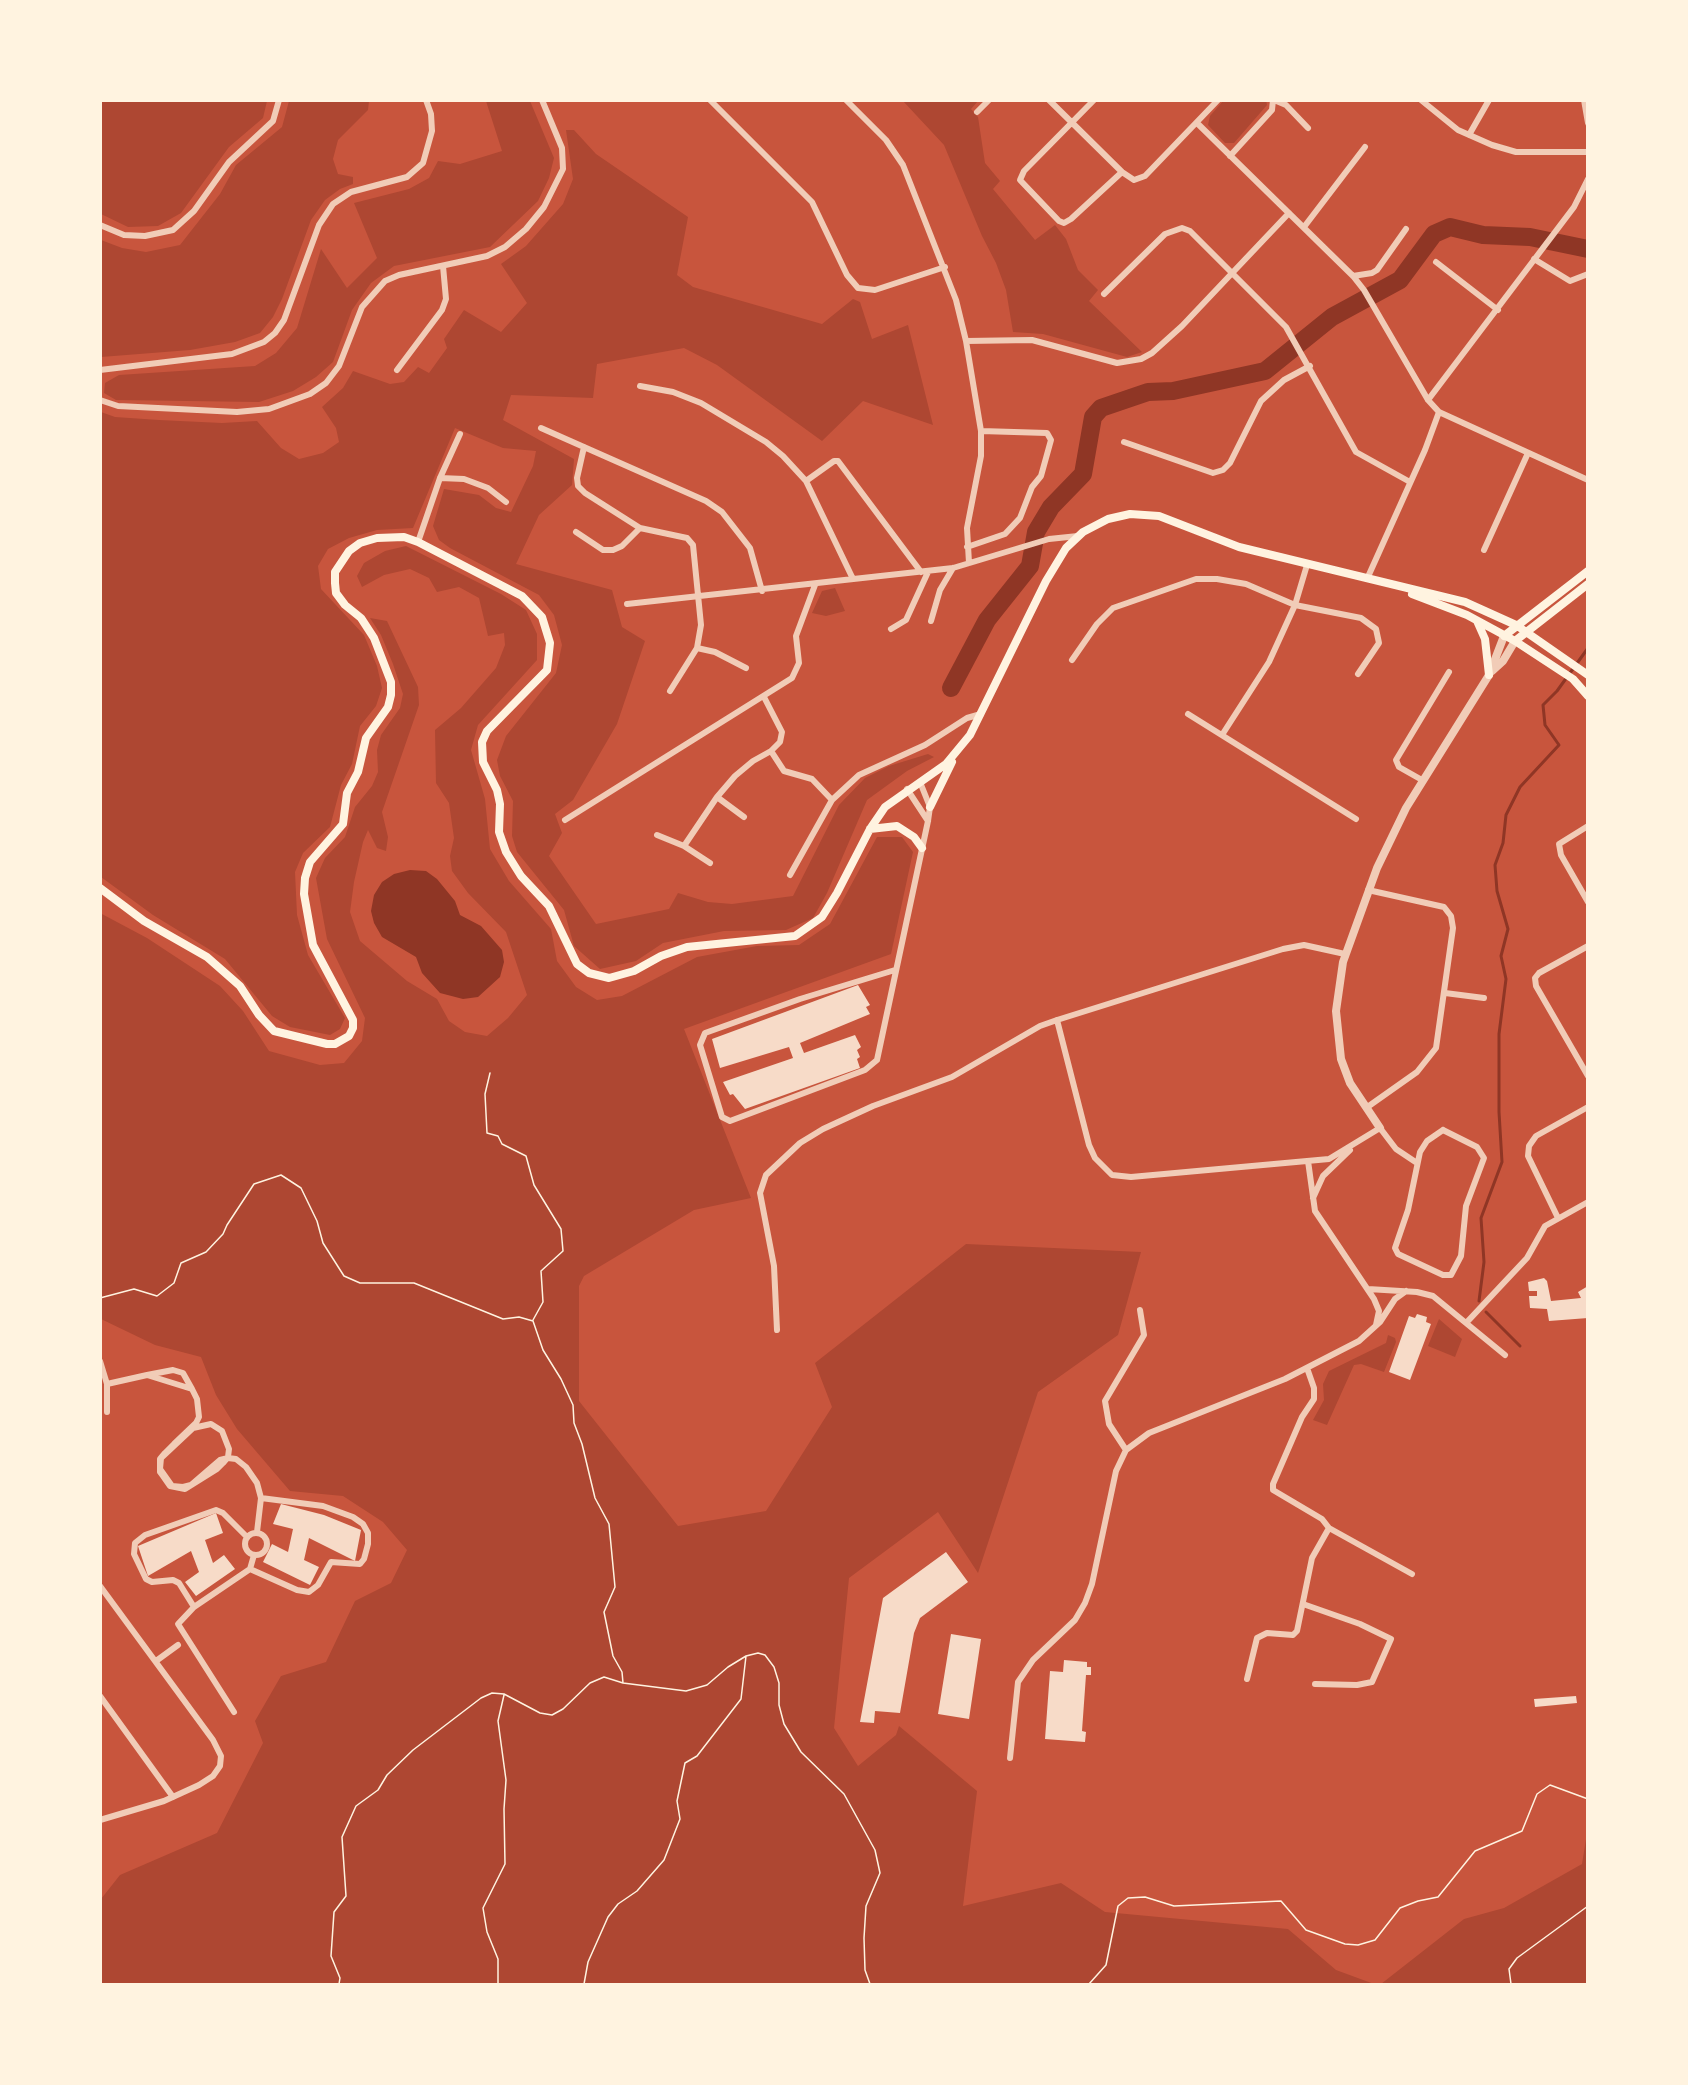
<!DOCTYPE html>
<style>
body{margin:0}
#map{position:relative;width:1688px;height:2085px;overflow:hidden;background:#c8553d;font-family:Mulish,sans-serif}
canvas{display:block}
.frame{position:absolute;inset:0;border:102px solid #fff3e0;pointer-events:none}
</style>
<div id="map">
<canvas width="1688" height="2085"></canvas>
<div class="frame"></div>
</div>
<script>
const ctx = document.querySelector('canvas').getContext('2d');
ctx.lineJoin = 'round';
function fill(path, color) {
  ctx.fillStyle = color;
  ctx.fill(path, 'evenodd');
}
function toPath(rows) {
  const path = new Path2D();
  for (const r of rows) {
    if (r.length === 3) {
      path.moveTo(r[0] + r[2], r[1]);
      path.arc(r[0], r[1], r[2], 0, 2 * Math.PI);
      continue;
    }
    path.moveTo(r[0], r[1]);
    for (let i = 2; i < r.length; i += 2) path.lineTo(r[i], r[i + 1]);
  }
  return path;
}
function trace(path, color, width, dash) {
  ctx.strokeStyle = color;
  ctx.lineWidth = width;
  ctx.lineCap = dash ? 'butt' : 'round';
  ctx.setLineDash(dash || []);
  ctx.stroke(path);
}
fill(toPath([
 [101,100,267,100,267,101,263,118,229,147,181,213,158,226,128,227,101,214],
 [1266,100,1267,105,1234,143,1225,143,1208,125,1210,116,1223,101],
 [289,101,369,101,368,110,338,140,333,159,338,174,353,177,353,184,340,189,325,200,311,220,282,299,273,317,260,333,235,342,190,350,101,357,101,240,122,248,146,252,180,245,220,194,236,165,282,127],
 [486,101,530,101,554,158,549,178,538,201,490,247,394,266,371,283,352,310,333,362,316,377,293,391,259,402,116,400,104,393,105,383,119,375,255,366,276,353,297,328,321,249,347,288,377,258,354,203,409,189,429,178,438,161,460,164,502,151],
 [903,101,978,101,971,109,978,117,985,163,1000,181,993,189,1035,240,1055,225,1066,239,1078,270,1098,290,1089,301,1142,352,1127,357,1043,334,1013,332,1006,290,996,263,982,236,944,145],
 [566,130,574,130,596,154,688,217,677,275,693,287,822,324,853,299,860,302,872,339,908,325,933,425,863,401,822,441,717,365,684,348,597,364,593,398,511,395,503,420,574,459,572,485,539,515,516,564,612,590,622,627,645,641,617,724,573,800,555,814,562,833,549,856,596,924,669,909,678,893,708,902,732,904,793,896,839,805,865,778,889,766,928,754,934,757,907,771,867,800,827,893,813,918,786,930,724,931,663,943,636,961,600,969,574,946,564,910,517,852,512,836,513,801,500,776,497,760,506,736,556,673,562,645,554,615,539,595,450,548,439,540,433,526,444,489,479,495,496,508,511,512,533,466,536,451,503,448,455,428,413,528,377,530,349,538,328,549,318,566,321,589,364,635,377,666,382,688,376,706,360,726,352,764,341,785,330,827,303,853,295,872,297,915,308,955,345,1018,340,1029,330,1035,290,1027,272,1016,225,959,153,915,101,877,101,412,115,417,159,420,222,423,257,421,281,448,299,459,323,453,339,442,336,428,322,407,343,388,353,371,390,384,404,382,418,367,429,373,447,348,444,339,464,310,501,332,527,303,501,264,526,246,563,204,573,179],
 [406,546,501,594,526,610,537,634,537,660,478,725,471,750,485,799,490,849,509,881,551,929,557,961,576,987,597,1000,622,996,697,957,757,946,799,945,830,924,877,837,902,837,913,852,891,954,684,1029,751,1198,694,1210,584,1276,579,1286,579,1401,678,1526,766,1511,832,1407,815,1363,966,1244,1141,1252,1118,1335,1038,1392,978,1573,938,1512,849,1578,834,1728,858,1766,896,1735,899,1726,977,1791,963,1906,1061,1883,1105,1912,1288,1929,1336,1970,1374,1984,101,1984,101,1899,120,1875,217,1833,263,1743,255,1721,281,1676,326,1662,355,1601,391,1583,407,1550,383,1522,343,1496,290,1491,237,1429,216,1395,201,1357,155,1345,101,1319,100,913,147,938,220,986,243,1011,269,1051,320,1065,344,1063,362,1041,365,1018,327,939,316,878,325,858,345,837,355,807,372,786,378,772,377,750,381,735,400,708,403,694,393,664,381,635,370,618,387,621,418,687,419,705,382,812,388,837,386,851,377,848,368,830,363,842,354,882,350,912,360,941,407,981,437,999,449,1021,465,1032,487,1036,508,1018,527,995,506,932,468,893,452,871,450,856,454,838,449,803,436,783,435,730,461,708,496,668,505,645,504,633,488,636,479,598,459,587,437,592,429,578,410,569,384,575,362,587,357,576,364,563,385,551],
 [835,588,845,611,826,616,812,613,822,591],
 [1439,1319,1462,1339,1455,1357,1428,1346],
 [1388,1335,1395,1338,1396,1342,1384,1372,1361,1364,1354,1365,1327,1425,1313,1420,1324,1400,1323,1384,1329,1371,1386,1343],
 [1587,1833,1587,1984,1381,1984,1464,1919,1504,1908,1582,1864]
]), '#ae4732');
fill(toPath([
 [410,870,426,871,437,879,455,901,460,915,481,926,502,950,504,962,500,977,478,997,463,999,440,993,422,973,416,957,382,937,374,923,371,911,374,895,382,882,394,874]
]), '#8f3625');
trace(toPath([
 [1479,1301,1484,1262,1481,1218,1502,1162,1499,1112,1499,1034,1506,979,1501,956,1508,929,1497,891,1495,865,1503,843,1506,815,1520,787,1559,745,1545,725,1543,705,1557,691,1588,648],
 [1486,1312,1520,1346]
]), '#8f3625', 3);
trace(toPath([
 [951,688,987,620,1030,566,1036,532,1051,507,1083,474,1093,417,1101,408,1148,392,1173,391,1265,371,1332,317,1400,280,1434,234,1450,227,1483,235,1530,237,1588,249]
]), '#8f3625', 18);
fill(toPath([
 [858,985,870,1005,866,1007,870,1014,800,1043,804,1053,855,1035,861,1047,857,1050,860,1057,857,1059,860,1068,745,1109,733,1094,730,1095,723,1082,793,1058,789,1047,720,1068,712,1039],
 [1544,1278,1547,1281,1551,1301,1581,1298,1578,1292,1588,1286,1588,1318,1549,1321,1547,1309,1530,1308,1529,1296,1537,1296,1537,1291,1529,1291,1528,1282],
 [1417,1314,1427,1317,1426,1322,1431,1324,1410,1380,1389,1372,1409,1316,1415,1318],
 [281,1504,324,1515,361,1530,355,1561,309,1538,304,1560,319,1567,310,1585,263,1562,272,1544,288,1552,293,1529,273,1524],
 [216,1513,223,1533,205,1540,213,1563,224,1555,235,1569,196,1596,185,1582,199,1572,191,1551,148,1576,138,1546],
 [946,1552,968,1582,920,1618,914,1633,900,1713,875,1711,874,1723,860,1722,883,1598],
 [951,1634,981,1639,969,1719,938,1714],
 [1064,1660,1087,1662,1087,1667,1091,1667,1091,1675,1086,1675,1082,1731,1086,1732,1085,1742,1045,1739,1050,1671,1063,1672],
 [1576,1696,1577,1703,1535,1707,1534,1699]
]), '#f7dbc8');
trace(toPath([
 [490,1073,485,1094,487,1133,498,1136,502,1144,526,1156,534,1185,561,1229,563,1251,541,1271,543,1302,533,1320],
 [100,1298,134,1289,157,1296,174,1283,181,1263,206,1252,223,1234,227,1225,254,1184,281,1175,301,1188,317,1221,323,1243,344,1276,360,1283,414,1283,503,1319,519,1317,533,1321,543,1350,561,1379,573,1405,574,1423,582,1444,595,1498,609,1524,615,1587,604,1612,613,1656,622,1672,623,1683],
 [339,1984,340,1978,331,1956,334,1912,346,1896,342,1837,356,1806,378,1790,387,1775,413,1750,481,1698,492,1693,504,1694,540,1713,552,1715,563,1709,590,1683,604,1677,623,1683,686,1691,707,1685,728,1667,746,1656,758,1653,765,1655,774,1667,779,1683,779,1705,784,1724,801,1752,844,1794,875,1850,880,1873,866,1906,864,1938,865,1970,870,1984],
 [498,1984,498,1959,487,1932,483,1908,505,1864,504,1809,506,1780,498,1721,504,1695],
 [584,1984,588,1962,608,1917,618,1904,637,1891,664,1860,680,1819,677,1801,685,1763,697,1756,741,1699,746,1656],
 [1089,1984,1106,1965,1118,1906,1128,1898,1145,1897,1174,1906,1281,1901,1306,1930,1345,1944,1358,1945,1375,1940,1400,1908,1418,1901,1438,1897,1475,1851,1522,1831,1537,1794,1550,1785,1588,1799],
 [1511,1984,1509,1969,1517,1958,1588,1906]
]), '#fff3e0', 1.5);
trace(toPath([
 [710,100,812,202,847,275,858,288,875,290,945,267],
 [846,100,886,140,903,165,956,300,966,341,981,431,981,456,967,528,969,563],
 [1049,100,1122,172,1134,180,1145,176,1218,100],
 [1094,100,1024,171,1020,180,1059,221,1064,223,1071,219,1122,172],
 [1274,100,1286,105,1308,128],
 [1421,100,1458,130,1492,145,1516,152,1588,152],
 [1584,100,1588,123],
 [977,112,989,100],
 [1197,123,1353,276,1364,290,1428,400,1439,412,1588,480],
 [1469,135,1489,100],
 [1230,156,1272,110,1273,100],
 [100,225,124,235,145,236,173,230,194,211,229,162,273,121,279,100],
 [1304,227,1365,147],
 [1534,259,1570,281,1588,274],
 [1436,262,1498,310],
 [1353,276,1372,273,1377,270,1406,229],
 [1104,294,1165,234,1182,228,1190,231,1286,327,1356,452,1410,482],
 [966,341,1032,340,1117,363,1141,359,1152,353,1182,326,1289,213],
 [100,370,232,354,264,342,275,333,284,320,319,225,333,204,351,192,407,177,423,163,432,131,431,114,426,100],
 [397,370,442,310,446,299,443,266],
 [640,386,673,392,701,403,766,442,783,456,806,481,853,579],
 [100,400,118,406,237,412,269,409,310,394,326,383,339,366,362,307,385,281,399,275,487,256,505,247,526,229,544,207,563,169,562,148,542,100],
 [1428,400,1574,207,1588,179],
 [541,428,706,501,722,512,750,548,762,591],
 [1124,442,1213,473,1223,470,1230,463,1261,401,1284,380,1310,366],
 [584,447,577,478,578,486,585,493,640,528,687,538,693,545,701,625,697,648,670,691],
 [440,478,464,479,488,488,506,502],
 [806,481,834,461,838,461,921,572],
 [576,532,603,550,613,550,622,546,640,528],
 [418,542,440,478,460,434],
 [967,547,1005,534,1020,518,1032,487,1041,476,1051,440,1047,433,981,431],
 [1484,550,1528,453],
 [1367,579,1425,450,1439,412],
 [627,604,953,568,1049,539,1078,536],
 [931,621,940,590,953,568],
 [891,629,906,620,928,572],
 [697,648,715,652,746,668],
 [1072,660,1097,624,1113,608,1196,579,1217,579,1246,584,1295,605,1361,618,1376,629,1379,643,1358,674],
 [1188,714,1356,819],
 [1222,735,1269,662,1295,605,1307,565],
 [771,751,784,771,812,779,832,800],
 [1422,780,1399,767,1396,760,1449,672],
 [907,789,928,821],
 [717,797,744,817],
 [565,820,792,678,799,663,796,636,815,585],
 [1588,826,1559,844,1561,855,1588,902],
 [657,835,684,846,710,863],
 [684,846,717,797,735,776,753,761,771,751,780,742,782,732,764,697],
 [790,875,832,800,859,775,925,745,967,718,981,714],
 [1588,946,1539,973,1535,978,1536,986,1588,1076],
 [895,970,800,999,705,1033,700,1045,722,1117,730,1121,865,1070,877,1060,928,821,930,807,920,782],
 [1445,993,1484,998],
 [1057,1020,1089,1145,1095,1158,1112,1175,1131,1177,1329,1159,1380,1128,1396,1149,1417,1163],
 [1366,1108,1417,1072,1436,1048,1453,928,1451,916,1444,907,1368,890],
 [1443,1130,1477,1147,1484,1158,1466,1206,1461,1256,1451,1275,1443,1275,1398,1254,1395,1248,1408,1210,1420,1152,1427,1141,1443,1130],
 [1308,1161,1315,1211,1374,1299,1379,1311,1376,1325],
 [1313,1198,1323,1176,1350,1150],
 [1558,1218,1528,1156,1529,1146,1536,1136,1588,1107],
 [1368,1289,1417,1292,1433,1296,1505,1355],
 [1467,1322,1527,1258,1545,1226,1588,1202],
 [777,1330,774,1266,760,1193,766,1175,800,1143,823,1129,873,1106,952,1077,1040,1026,1057,1020,1283,949,1304,945,1345,954],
 [100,1361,107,1384,107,1412],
 [1307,1368,1314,1388,1314,1399,1302,1417,1273,1484,1273,1490,1322,1519,1329,1528,1412,1574],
 [107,1384,147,1375,173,1370,183,1373,192,1389,147,1375],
 [192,1389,197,1399,199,1417,196,1423,174,1444,165,1453,160,1459,160,1472,163,1476,170,1486,185,1489,217,1469,223,1463,228,1457,229,1449,222,1431,211,1424,193,1428,161,1458,160,1469,172,1486,183,1487,191,1485,220,1460,228,1458,236,1459,246,1467,257,1483,261,1498,257,1532],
 [1126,1450,1109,1424,1105,1401,1144,1335,1140,1310],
 [256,1544,11],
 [250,1569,297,1590,309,1592,318,1585,331,1562,360,1564,364,1559,368,1544,368,1533,363,1524,353,1517,323,1506,261,1498],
 [100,1586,213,1740,221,1756,220,1766,213,1776,199,1785,164,1801,100,1820],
 [1303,1604,1360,1624,1391,1639,1372,1682,1357,1685,1315,1684],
 [194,1607,179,1583,173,1580,152,1582,146,1579,134,1554,135,1543,145,1535,216,1510,223,1513,247,1537],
 [156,1661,178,1645],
 [1247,1679,1257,1638,1267,1633,1293,1635,1297,1631,1312,1558,1329,1528],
 [100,1696,173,1797],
 [234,1712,178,1624,194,1607,250,1569,254,1555],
 [1010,1758,1018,1682,1033,1660,1075,1620,1085,1603,1092,1584,1116,1471,1126,1450,1149,1433,1285,1379,1359,1341,1380,1322,1395,1299,1406,1291]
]), '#f1ccb7', 6);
trace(toPath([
 [1492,671,1503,661,1515,641],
 [1380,1128,1350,1083,1341,1059,1336,1011,1343,962,1377,868,1406,808,1489,675,1504,636]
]), '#f1ccb7', 8);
trace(toPath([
 [1412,594,1467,615,1515,641,1573,679,1588,696],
 [1477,621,1485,639,1489,675],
 [1504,636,1588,571],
 [1515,641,1588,584],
 [930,807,952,762],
 [870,829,897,826,914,837,922,848],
 [100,888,144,921,207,957,240,986,259,1015,274,1031,327,1044,335,1044,349,1036,353,1028,353,1020,313,945,304,894,305,878,310,862,343,824,347,793,358,772,366,738,388,707,391,695,391,682,374,638,361,618,345,605,336,593,335,583,335,572,349,551,360,543,377,538,404,537,418,542,522,596,542,617,550,643,547,670,487,731,482,742,483,762,497,790,500,804,499,832,506,852,521,876,549,906,577,964,589,973,609,978,634,971,661,956,687,947,795,936,822,917,837,893,870,829,885,807,946,764,970,735,1046,581,1066,548,1083,532,1108,519,1130,514,1159,516,1239,547,1465,602,1516,625,1588,675]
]), '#fff3e0', 8);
</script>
